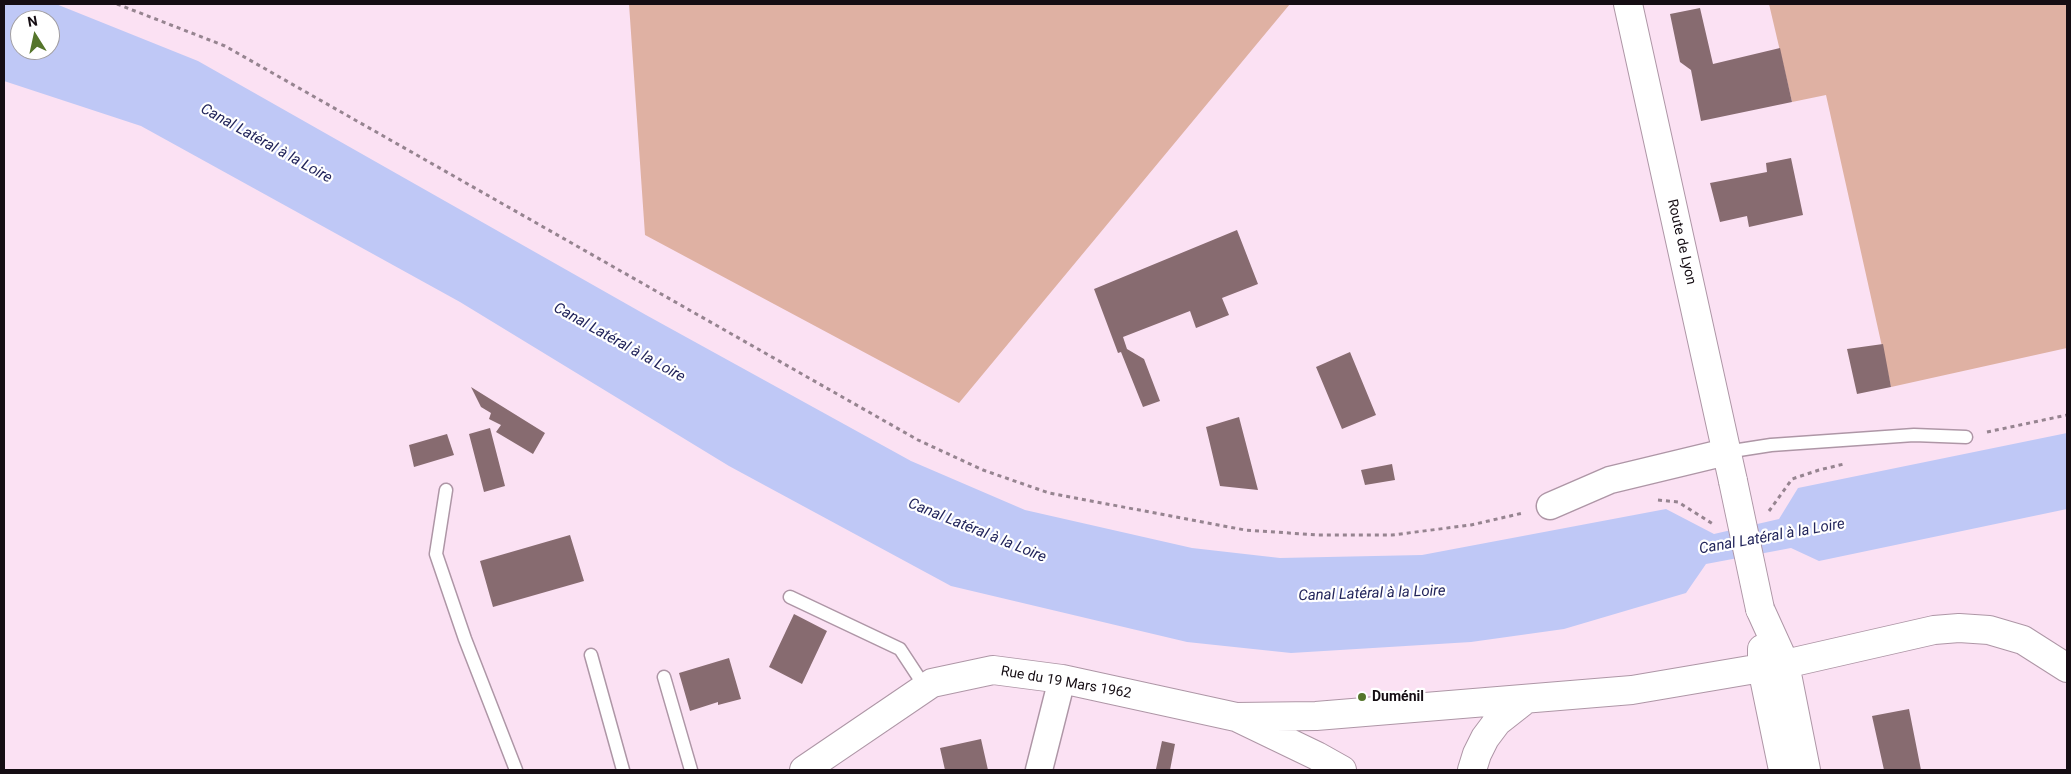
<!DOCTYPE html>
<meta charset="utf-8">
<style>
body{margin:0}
#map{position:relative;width:2071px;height:774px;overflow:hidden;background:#fbe1f3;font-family:Roboto,sans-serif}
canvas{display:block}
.frame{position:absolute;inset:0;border:5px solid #150d13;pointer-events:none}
.north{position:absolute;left:10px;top:10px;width:50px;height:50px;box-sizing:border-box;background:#fff;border:1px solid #a19ea1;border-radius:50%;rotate:350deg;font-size:14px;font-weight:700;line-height:20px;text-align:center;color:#150d13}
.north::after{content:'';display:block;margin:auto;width:18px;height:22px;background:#55752b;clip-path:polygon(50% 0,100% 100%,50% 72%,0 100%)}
</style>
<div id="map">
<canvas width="2071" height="774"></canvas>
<div class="frame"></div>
<div class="north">N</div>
</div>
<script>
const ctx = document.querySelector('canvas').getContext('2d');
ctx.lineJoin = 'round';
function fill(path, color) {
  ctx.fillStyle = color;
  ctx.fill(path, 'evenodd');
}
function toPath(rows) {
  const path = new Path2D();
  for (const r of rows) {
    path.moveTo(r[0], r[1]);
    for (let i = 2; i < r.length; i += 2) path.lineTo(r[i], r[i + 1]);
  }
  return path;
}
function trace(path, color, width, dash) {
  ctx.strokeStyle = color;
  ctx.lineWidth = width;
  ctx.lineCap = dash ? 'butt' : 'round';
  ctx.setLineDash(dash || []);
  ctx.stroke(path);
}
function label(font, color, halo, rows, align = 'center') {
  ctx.font = font + ' Roboto,sans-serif';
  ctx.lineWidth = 4.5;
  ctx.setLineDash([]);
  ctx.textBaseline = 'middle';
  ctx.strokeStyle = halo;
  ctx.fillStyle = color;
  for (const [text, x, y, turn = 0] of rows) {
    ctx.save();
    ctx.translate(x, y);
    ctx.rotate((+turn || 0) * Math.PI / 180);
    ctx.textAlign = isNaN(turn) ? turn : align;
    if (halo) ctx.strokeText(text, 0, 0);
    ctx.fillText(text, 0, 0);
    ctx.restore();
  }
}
fill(toPath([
 [629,4,1290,4,959,403,645,235],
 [1769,4,2067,4,2067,348,1891,387,1826,95,1792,102]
]), '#dfb1a3');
fill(toPath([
 [4,4,56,4,198,61,646,315,911,461,1025,510,1192,548,1280,558,1422,555,1666,509,1714,534,1779,519,1798,488,2067,433,2067,509,1819,561,1791,548,1706,564,1686,593,1564,629,1471,642,1291,653,1187,642,951,586,729,466,460,302,141,126,4,81],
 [20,20,50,20,50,50,20,50]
]), '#bfc8f6');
fill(toPath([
 [1700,8,1713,64,1780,48,1792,102,1701,121,1691,70,1680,62,1670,14],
 [1791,158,1803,215,1749,227,1747,216,1720,222,1710,183,1767,172,1766,163],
 [1237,230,1258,284,1222,298,1229,315,1196,328,1190,311,1123,337,1127,349,1144,359,1160,401,1143,407,1121,352,1118,353,1094,289],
 [1883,344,1891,387,1857,394,1847,349],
 [1350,352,1376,415,1342,429,1316,367],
 [471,387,545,433,533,454,496,432,501,425,489,419,491,413,481,407],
 [1239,417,1258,490,1220,486,1206,427],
 [490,428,505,486,484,492,469,434],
 [447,434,454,455,414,467,409,445],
 [1392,464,1395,480,1365,485,1361,470],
 [570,535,584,581,493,607,480,561],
 [794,614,827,631,802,684,769,667],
 [729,658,741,699,718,705,718,702,690,711,679,673],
 [1909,709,1921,770,1884,770,1872,716],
 [981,739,988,770,945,770,940,748],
 [1162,741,1175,744,1170,770,1156,769]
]), '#876b70');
const service = toPath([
 [1726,452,1771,445,1914,435,1966,437],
 [446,490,436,554,465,639,516,770],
 [790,597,900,649,925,687],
 [591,655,623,770],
 [664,677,691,770]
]);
const minor = toPath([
 [1550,506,1610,480,1726,452],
 [1039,770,1062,679]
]);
const tertiary = toPath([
 [1628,4,1733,481],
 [1760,609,1785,664,1806,770],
 [1762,649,1762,668,1783,770],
 [1236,717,1316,716,1632,690,1785,664,1934,630,1959,628,1989,630,2023,640,2067,668],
 [804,770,932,683,993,670,1062,679,1236,717,1317,756,1342,770],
 [1472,770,1477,754,1485,738,1497,722,1525,700]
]);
trace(service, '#ae96a6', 15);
trace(minor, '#ae96a6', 29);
trace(tertiary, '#ae96a6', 30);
trace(toPath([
 [117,4,225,46,918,440,983,470,1049,493,1245,530,1318,535,1392,535,1471,525,1523,513],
 [1987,432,2067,415],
 [1658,500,1678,502,1713,524],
 [1769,511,1792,479,1819,470,1844,464]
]), '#968490', 3, [4, 4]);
trace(service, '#fff', 12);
trace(minor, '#fff', 26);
trace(tertiary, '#fff', 28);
const tertiaryBridge = toPath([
 [1733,481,1760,609]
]);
trace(tertiaryBridge, '#ae96a6', 30, []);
trace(tertiaryBridge, '#fff', 28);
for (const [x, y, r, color] of [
 [1362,697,5,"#55752b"]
]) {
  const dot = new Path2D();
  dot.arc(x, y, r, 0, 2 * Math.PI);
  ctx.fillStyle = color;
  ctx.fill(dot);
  trace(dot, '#fff', 2);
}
label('14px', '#150d13', '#fff', [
 ["Route de Lyon",1681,242,77],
 ["Rue du 19 Mars 1962",1066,683,10]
]);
label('bold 14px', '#150d13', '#fff', [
 ["Duménil",1372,697]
], 'left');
label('italic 15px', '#22255b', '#fff', [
 ["Canal Latéral à la Loire",266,144,29],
 ["Canal Latéral à la Loire",619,343,29],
 ["Canal Latéral à la Loire",977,531,22],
 ["Canal Latéral à la Loire",1772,537,-10],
 ["Canal Latéral à la Loire",1372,594,-2]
]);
</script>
